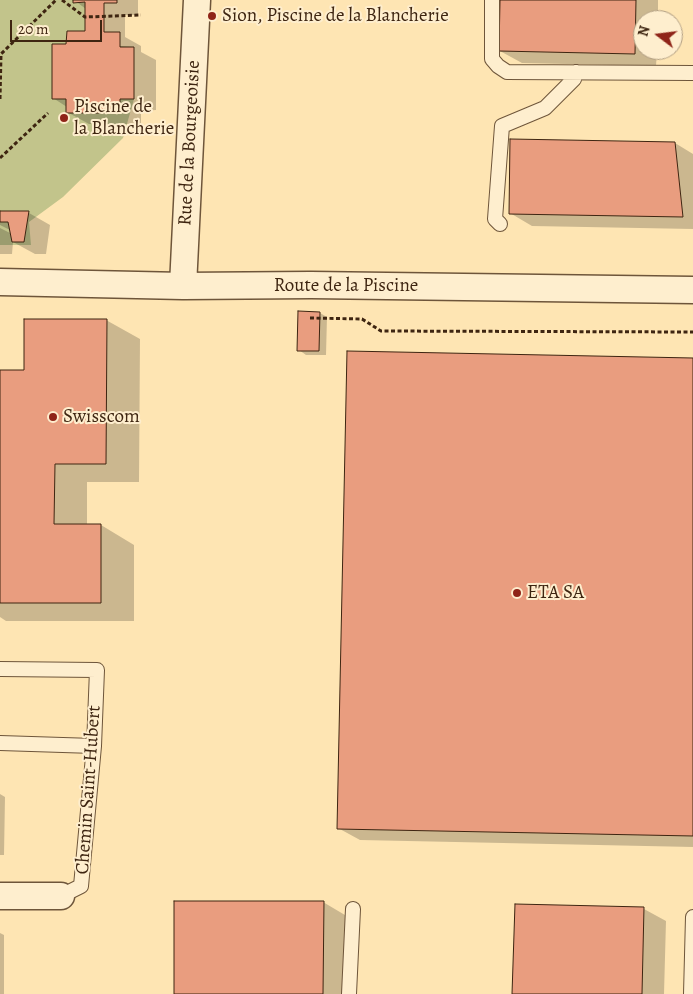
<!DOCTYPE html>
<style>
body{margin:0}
#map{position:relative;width:693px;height:994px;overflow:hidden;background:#fee5b3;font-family:Alegreya,serif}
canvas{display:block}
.north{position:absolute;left:633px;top:10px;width:50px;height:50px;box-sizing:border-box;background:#feeece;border:1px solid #b19e82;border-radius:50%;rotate:285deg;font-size:14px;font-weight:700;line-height:20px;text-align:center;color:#3e2511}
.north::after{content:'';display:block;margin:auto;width:18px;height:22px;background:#8f2418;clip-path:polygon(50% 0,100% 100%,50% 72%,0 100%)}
.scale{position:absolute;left:10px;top:20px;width:92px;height:22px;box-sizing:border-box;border:2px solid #3e2511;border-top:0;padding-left:6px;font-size:15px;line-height:18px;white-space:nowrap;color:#3e2511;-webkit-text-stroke:4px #feeece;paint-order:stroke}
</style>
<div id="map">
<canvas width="693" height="994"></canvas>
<div class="north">N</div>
<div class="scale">20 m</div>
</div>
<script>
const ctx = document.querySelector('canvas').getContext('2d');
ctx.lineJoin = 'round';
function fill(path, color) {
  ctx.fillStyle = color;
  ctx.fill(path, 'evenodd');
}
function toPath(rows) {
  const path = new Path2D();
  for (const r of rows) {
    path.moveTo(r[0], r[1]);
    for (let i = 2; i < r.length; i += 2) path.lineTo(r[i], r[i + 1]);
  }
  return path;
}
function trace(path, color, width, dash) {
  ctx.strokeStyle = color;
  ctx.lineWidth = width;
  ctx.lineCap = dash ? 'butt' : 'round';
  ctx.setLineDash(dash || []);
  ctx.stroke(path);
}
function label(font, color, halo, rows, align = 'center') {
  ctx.font = font + ' Alegreya,serif';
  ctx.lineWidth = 4;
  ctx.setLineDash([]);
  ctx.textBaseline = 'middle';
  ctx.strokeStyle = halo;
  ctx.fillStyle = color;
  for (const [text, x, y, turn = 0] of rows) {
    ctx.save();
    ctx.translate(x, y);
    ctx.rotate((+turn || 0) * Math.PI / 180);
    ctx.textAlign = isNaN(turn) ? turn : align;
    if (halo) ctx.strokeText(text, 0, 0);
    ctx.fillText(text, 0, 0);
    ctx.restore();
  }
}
fill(toPath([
 [0,0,117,0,117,3,104,3,104,32,120,32,120,46,134,47,134,99,123,138,63,197,29,222,31,245,0,245]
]), '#c2c48b');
fill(toPath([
 [74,0,138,0,138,15,125,15,125,37,141,46,141,52,156,60,156,110,141,111,141,124,89,124,67,112,67,107,53,98,68,45,86,33,86,9],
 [501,0,658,0,658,20,643,20,643,50,657,50,656,66,522,63,500,51],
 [675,143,693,154,693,229,532,226,510,213],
 [0,212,29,213,50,225,46,254,35,254,13,242,12,254,0,254,0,228,12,234,12,231,0,225],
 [320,313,327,317,326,355,306,355,299,350],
 [106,320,140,339,139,482,87,482,87,525,101,525,134,545,134,621,6,621,0,617,0,371,25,371],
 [693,359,693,847,360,840,338,828],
 [0,794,5,797,4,855,0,855],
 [323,902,350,918,350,994,175,994],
 [516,905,644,909,666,921,664,994,514,994],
 [0,933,4,935,4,994,0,994]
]), '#0003');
const building = toPath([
 [73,0,117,0,117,3,104,3,104,32,120,32,120,47,134,47,134,99,120,99,120,113,66,113,66,99,52,99,52,44,66,44,67,31,85,31,85,2,73,3,73,0],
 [500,0,636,0,635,54,499,51,500,0],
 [510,139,675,142,683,217,509,214,510,139],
 [0,211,29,211,24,242,12,242,8,222,0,222,0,211],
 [298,311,320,312,319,351,297,351,298,311],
 [24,319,107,319,106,464,55,464,54,524,101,524,101,603,0,603,0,370,24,370,24,319],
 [347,351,693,358,693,836,337,829,347,351],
 [174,901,324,901,323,994,174,994,174,901],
 [515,904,644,907,642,994,512,994,515,904]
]);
fill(building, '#e99d7f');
trace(building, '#3e2511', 1);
const lane = toPath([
 [492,0,492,59,498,66,507,72,693,73],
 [500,224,495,219,502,126,545,108,574,79,576,72],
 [0,669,97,670,94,746,81,886,61,896],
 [0,743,94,746],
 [349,994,353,909],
 [691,994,693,917]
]);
const street = toPath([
 [0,282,183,286,311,285,693,290],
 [183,286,197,0],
 [0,896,61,896]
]);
trace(lane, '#6e553a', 16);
trace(street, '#6e553a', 29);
trace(toPath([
 [62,0,85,17,141,15],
 [0,99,1,54,56,0],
 [0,158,48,113],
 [310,318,362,319,381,331,693,332]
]), '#3e2511', 3, [4, 2.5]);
trace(lane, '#feeece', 14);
trace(street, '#feeece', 26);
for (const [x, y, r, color] of [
 [212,16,5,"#8f2418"],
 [64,118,5,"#8f2418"],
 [53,417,5,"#8f2418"],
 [517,593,5,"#8f2418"]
]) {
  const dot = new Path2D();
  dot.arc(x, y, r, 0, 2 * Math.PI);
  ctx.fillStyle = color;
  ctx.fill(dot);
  trace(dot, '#feeece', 2);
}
label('19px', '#3e2511', '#feeece', [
 ["Sion, Piscine de la Blancherie",222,16],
 ["Piscine de",74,107],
 ["la Blancherie",74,129],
 ["Swisscom",63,417],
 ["ETA SA",527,593]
], 'left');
label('19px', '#3e2511', '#feeece', [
 ["Rue de la Bourgeoisie",190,143,-87],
 ["Route de la Piscine",346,286],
 ["Chemin Saint-Hubert",89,790,-86]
]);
</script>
